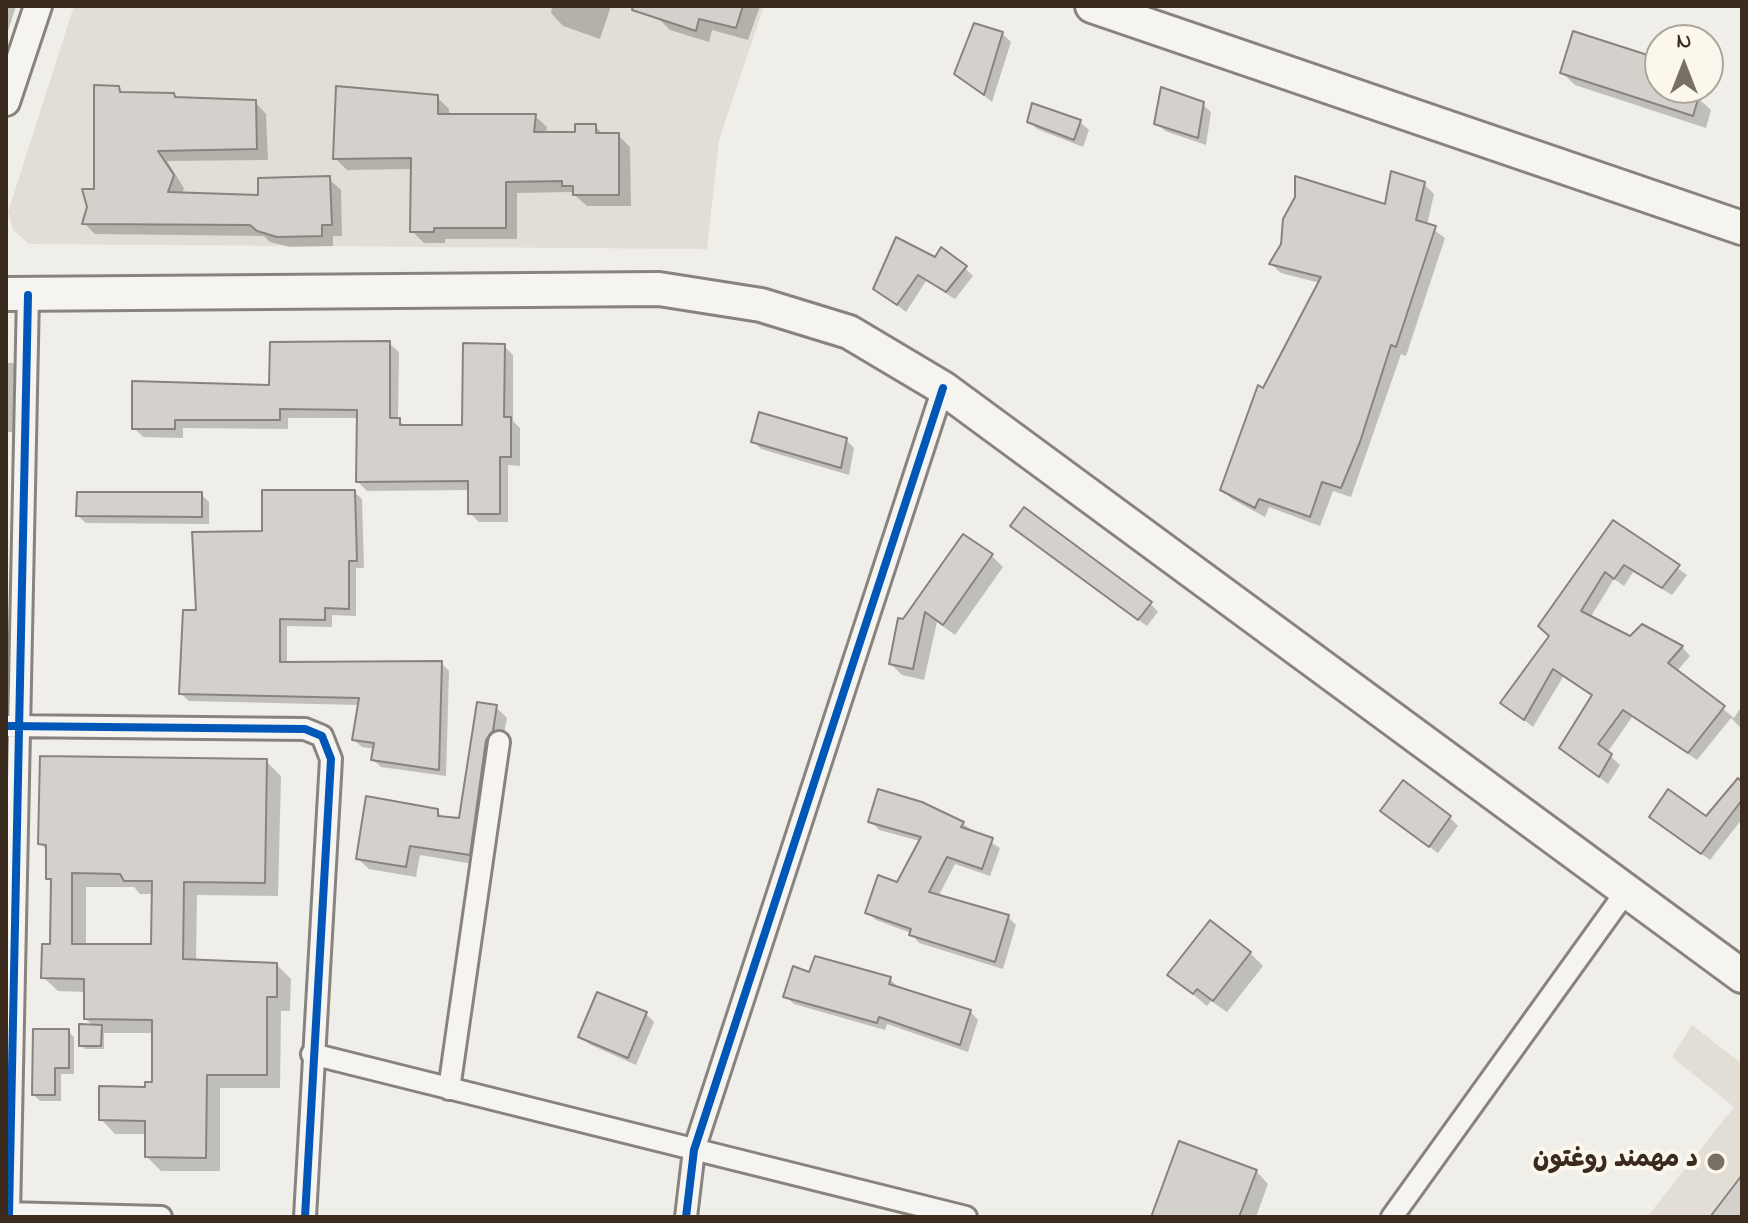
<!DOCTYPE html>
<meta charset="utf-8">
<style>
body{margin:0}
#map{position:relative;width:1748px;height:1223px;overflow:hidden;background:#f0eee8;font-family:"Indie Flower",sans-serif}
canvas{display:block}
.frame{position:absolute;inset:0;border:8px solid #3b2a1e;pointer-events:none}
.north{position:absolute;left:1644px;top:24px;width:80px;height:80px;box-sizing:border-box;background:#fbf7ec;border:2px solid #aea59a;border-radius:50%;rotate:0deg;font-size:22px;font-weight:700;line-height:32px;text-align:center;color:#3b2a1e}
.north::after{content:'';display:block;margin:auto;width:28px;height:36px;background:#7a6f65;clip-path:polygon(50% 0,100% 100%,50% 72%,0 100%)}
</style>
<div id="map">
<canvas width="1748" height="1223"></canvas>
<div class="frame"></div>
<div class="north">N</div>
</div>
<script>
const ctx = document.querySelector('canvas').getContext('2d');
ctx.lineJoin = 'round';
function fill(path, color) {
  ctx.fillStyle = color;
  ctx.fill(path, 'evenodd');
}
function toPath(rows) {
  const path = new Path2D();
  for (const r of rows) {
    path.moveTo(r[0], r[1]);
    for (let i = 2; i < r.length; i += 2) path.lineTo(r[i], r[i + 1]);
  }
  return path;
}
function trace(path, color, width, dash) {
  ctx.strokeStyle = color;
  ctx.lineWidth = width;
  ctx.lineCap = dash ? 'butt' : 'round';
  ctx.setLineDash(dash || []);
  ctx.stroke(path);
}
function label(font, color, halo, rows, align = 'center') {
  ctx.font = font + ' "Indie Flower","Playpen Sans Arabic",sans-serif';
  ctx.lineWidth = 8;
  ctx.setLineDash([]);
  ctx.textBaseline = 'middle';
  ctx.strokeStyle = halo;
  ctx.fillStyle = color;
  for (const [text, x, y, turn = 0] of rows) {
    ctx.save();
    ctx.translate(x, y);
    ctx.rotate((+turn || 0) * Math.PI / 180);
    ctx.textAlign = isNaN(turn) ? turn : align;
    if (halo) ctx.strokeText(text, 0, 0);
    ctx.fillText(text, 0, 0);
    ctx.restore();
  }
}
fill(toPath([
 [74,6,764,6,719,140,707,249,29,244,13,230,8,212],
 [1692,1025,1742,1064,1742,1217,1647,1217,1734,1107,1672,1057]
]), '#e3ded5');
fill(toPath([
 [6,6,16,6,6,37],
 [552,6,611,6,600,39,563,26,551,13],
 [660,6,760,6,748,40,712,30,709,42,670,30,657,17],
 [1002,33,1011,42,992,102,957,74],
 [1660,61,1660,88,1690,88,1688,94,1698,98,1711,110,1706,128,1575,85,1562,73],
 [118,88,125,94,255,102,266,114,268,160,167,161,184,188,182,195,260,197,329,179,341,190,342,236,333,236,333,246,290,247,270,242,264,236,95,234,84,223,96,191],
 [437,97,449,109,449,116,535,116,547,127,546,134,577,134,595,126,604,135,618,135,630,147,631,206,587,206,571,192,517,193,517,239,445,239,445,243,424,243,412,231,413,169,347,170,335,158],
 [1202,104,1211,112,1206,145,1165,131,1157,123],
 [1034,105,1080,122,1089,130,1083,147,1037,129,1029,121],
 [1424,184,1434,194,1427,225,1445,238,1406,356,1401,354,1351,497,1333,491,1320,526,1269,507,1265,517,1232,499,1222,489,1264,390,1320,283,1281,273,1271,264],
 [936,260,965,268,973,276,955,299,926,281,906,312,875,288],
 [389,343,399,352,398,420,406,427,464,427,504,346,513,355,513,421,520,428,520,466,508,465,508,522,479,522,470,513,470,490,367,491,358,482,359,418,288,418,288,429,183,428,183,438,143,437,134,428,271,387],
 [6,363,13,363,23,373,22,404,14,404,13,432,6,432],
 [846,440,854,448,849,475,761,449,753,441],
 [354,492,362,499,364,568,356,568,356,616,332,615,332,627,287,626,287,664,441,663,449,671,446,776,381,767,373,760,375,749,362,747,354,740,360,705,189,701,181,694,198,612,264,533],
 [201,494,209,502,209,524,86,523,78,516],
 [1614,523,1687,575,1672,595,1633,572,1624,586,1614,579,1590,618,1631,638,1642,626,1682,647,1690,656,1677,671,1734,718,1742,706,1742,729,1731,718,1697,760,1632,717,1607,753,1620,765,1608,784,1561,748,1593,697,1563,677,1533,727,1503,703,1551,636],
 [1021,534,1150,603,1158,612,1147,626],
 [991,555,1003,567,955,635,937,622,924,680,902,675,891,664,904,621],
 [496,707,507,718,479,865,420,855,416,877,369,869,358,859,437,811,445,819,460,820],
 [266,761,281,776,278,896,197,895,196,962,277,965,291,979,290,1011,281,1011,280,1088,220,1088,220,1171,161,1171,147,1157,147,1134,115,1134,101,1119,154,1084,154,1033,104,1033,104,1049,85,1049,81,1045,94,1027,86,1019,86,992,58,991,43,977,52,946,53,884,48,878,48,851,40,843],
 [86,887,134,887,140,894,154,894,153,946,86,946],
 [1742,784,1742,819,1710,860,1651,817,1706,819],
 [1382,811,1450,818,1458,826,1438,853],
 [871,821,963,824,1000,848,990,876,955,864,938,897,1008,917,1016,925,1003,969,919,943,911,933,876,920,867,912,898,884,920,841,879,830],
 [1250,953,1263,966,1227,1012,1211,1001,1207,1006,1170,975],
 [810,974,890,979,898,987,970,1011,978,1020,968,1052,887,1024,885,1030,794,1004,785,996],
 [646,1014,654,1022,636,1065,589,1044,581,1036],
 [68,1031,74,1037,74,1074,61,1074,61,1101,40,1101,34,1095],
 [1256,1171,1268,1184,1256,1217,1153,1217]
]), '#0003');
const building = toPath([
 [633,6,743,6,736,28,699,19,696,31,632,10,633,6],
 [974,23,1003,32,984,95,954,74,974,23],
 [1573,31,1660,59,1660,88,1699,96,1693,116,1560,73,1573,31],
 [94,85,119,86,120,92,174,93,175,97,256,100,257,149,158,151,174,175,168,192,258,195,258,178,330,176,332,225,322,225,322,236,277,237,257,231,250,225,82,224,87,207,82,189,94,189,94,85],
 [336,86,438,95,438,114,536,114,534,132,575,132,575,124,596,124,596,133,619,133,619,195,573,195,573,186,562,186,562,181,506,182,506,228,434,228,434,232,410,232,411,158,333,159,336,86],
 [1161,87,1204,102,1198,138,1154,124,1161,87],
 [1032,103,1081,120,1074,140,1027,122,1032,103],
 [1391,171,1425,182,1416,220,1436,226,1396,347,1391,345,1360,442,1341,488,1322,482,1310,517,1259,499,1255,508,1220,490,1258,385,1263,388,1321,277,1269,264,1281,244,1283,219,1295,197,1295,176,1385,204,1391,171],
 [896,237,935,257,941,247,967,266,946,292,918,275,897,305,873,289,896,237],
 [390,341,390,418,400,418,400,425,462,425,463,343,505,344,504,417,511,417,511,457,500,457,500,514,468,514,468,481,356,482,357,410,280,409,280,420,175,420,175,429,132,429,132,381,269,385,270,342,390,341],
 [759,412,847,438,841,468,751,442,759,412],
 [262,490,355,490,357,561,349,561,349,609,325,608,325,620,280,619,280,662,442,661,439,770,371,760,374,743,352,740,359,698,179,694,183,610,196,610,192,532,262,531,262,490],
 [77,492,202,492,202,517,76,516,77,492],
 [1024,507,1152,602,1138,620,1010,526,1024,507],
 [1613,520,1680,565,1662,588,1624,565,1614,579,1605,572,1581,611,1630,636,1642,624,1683,646,1668,663,1725,706,1688,753,1623,710,1598,744,1612,754,1599,777,1559,748,1592,695,1553,669,1524,720,1500,703,1549,636,1538,626,1613,520],
 [963,534,993,554,943,625,925,612,913,669,889,664,898,618,903,619,963,534],
 [477,702,497,705,493,731,486,740,470,855,410,846,406,867,356,859,366,796,438,809,438,816,459,818,477,702],
 [40,756,267,759,265,883,184,882,183,959,277,963,277,997,267,997,267,1075,207,1075,206,1158,145,1157,145,1121,99,1120,99,1086,145,1087,145,1082,152,1082,152,1020,84,1019,84,979,41,978,42,944,50,944,51,879,46,879,46,845,38,844,40,756],
 [72,873,120,874,124,881,152,881,151,944,72,944,72,873],
 [1738,778,1742,782,1742,800,1701,854,1649,817,1668,789,1706,816,1738,778],
 [1403,780,1451,816,1429,847,1380,811,1403,780],
 [878,789,922,802,964,822,961,827,993,838,982,869,947,857,929,892,1009,915,995,962,909,935,911,929,865,913,878,875,897,882,921,837,868,822,878,789],
 [1210,920,1251,952,1213,1001,1197,989,1193,994,1167,975,1210,920],
 [815,956,891,977,889,984,971,1010,960,1045,879,1017,877,1023,783,997,793,966,809,972,815,956],
 [597,992,647,1012,628,1058,578,1037,597,992],
 [79,1024,102,1025,101,1046,79,1046,79,1024],
 [33,1029,69,1029,69,1068,55,1068,55,1095,32,1095,33,1029],
 [1179,1141,1257,1170,1239,1217,1151,1217,1179,1141],
 [1742,1175,1742,1217,1710,1217,1742,1175]
]);
fill(building, '#d4d1cc');
trace(building, '#88837e', 2);
const minor = toPath([
 [6,726,305,729,322,736,331,759,305,1217],
 [312,1054,966,1217],
 [449,1089,499,742],
 [6,1213,161,1217],
 [9,1214,28,295],
 [686,1217,694,1150,943,388],
 [1392,1217,1625,893]
]);
const tertiary = toPath([
 [6,102,38,6]
]);
const primary = toPath([
 [1092,6,1742,228],
 [6,294,659,289,761,305,849,332,943,388,1742,976]
]);
trace(minor, '#88837e', 26);
trace(tertiary, '#88837e', 32);
trace(primary, '#88837e', 38);
trace(minor, '#f5f4f0', 20);
trace(tertiary, '#f5f4f0', 26);
trace(primary, '#f5f4f0', 32);
trace(toPath([
 [6,726,305,729,322,736,331,759,305,1217],
 [9,1214,28,295],
 [686,1217,694,1150,943,388]
]), '#0057b8', 8);
for (const [x, y, r, color] of [
 [1716,1162,10,"#7a6f65"]
]) {
  const dot = new Path2D();
  dot.arc(x, y, r, 0, 2 * Math.PI);
  ctx.fillStyle = color;
  ctx.fill(dot);
  trace(dot, '#fbf7ec', 3);
}
label('bold 26px', '#3b2a1e', '#fbf7ec', [
 ["د مهمند روغتون",1698,1162]
], 'right');
</script>
